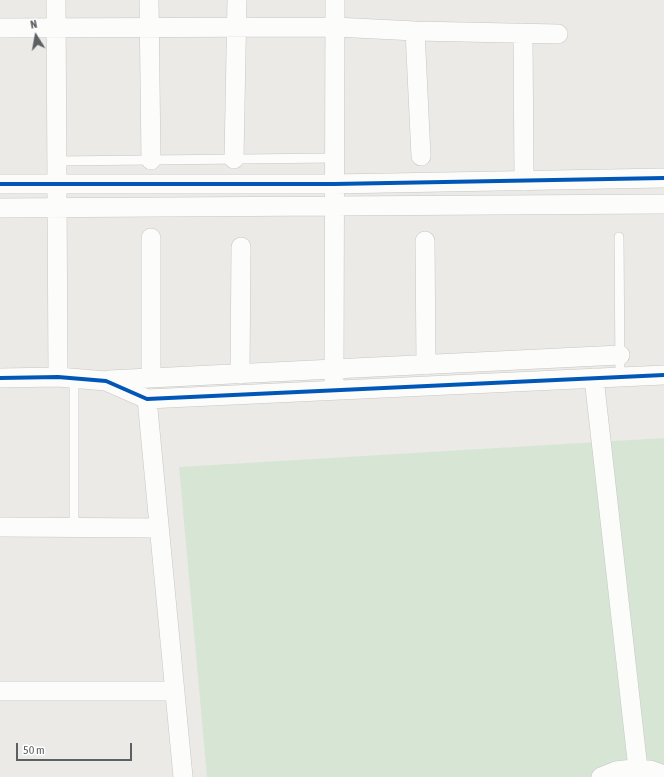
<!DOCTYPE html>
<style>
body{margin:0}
#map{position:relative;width:664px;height:777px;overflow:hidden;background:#ebeae7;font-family:"Asap Condensed",sans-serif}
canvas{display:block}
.north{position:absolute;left:16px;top:16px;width:40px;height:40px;-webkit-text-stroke:3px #fff;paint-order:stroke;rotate:349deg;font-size:11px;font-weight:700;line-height:16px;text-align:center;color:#5d6063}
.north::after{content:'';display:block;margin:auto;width:14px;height:18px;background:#5d6063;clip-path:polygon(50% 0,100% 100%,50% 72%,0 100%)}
.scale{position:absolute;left:16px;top:743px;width:116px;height:18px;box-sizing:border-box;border:2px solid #5d6063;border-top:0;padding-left:5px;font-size:12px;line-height:14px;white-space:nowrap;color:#5d6063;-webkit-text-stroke:3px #fff;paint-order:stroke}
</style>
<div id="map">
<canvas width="664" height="777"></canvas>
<div class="north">N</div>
<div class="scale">50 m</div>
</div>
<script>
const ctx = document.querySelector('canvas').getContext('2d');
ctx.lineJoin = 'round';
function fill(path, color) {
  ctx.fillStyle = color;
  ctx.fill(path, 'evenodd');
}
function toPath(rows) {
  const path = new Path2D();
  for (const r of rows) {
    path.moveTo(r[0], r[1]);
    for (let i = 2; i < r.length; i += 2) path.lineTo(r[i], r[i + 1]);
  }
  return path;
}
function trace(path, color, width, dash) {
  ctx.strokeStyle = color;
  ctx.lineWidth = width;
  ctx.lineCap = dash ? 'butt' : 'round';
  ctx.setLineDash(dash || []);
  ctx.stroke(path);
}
fill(toPath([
 [664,438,664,777,207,777,179,467]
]), '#d7e6d4');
const service = toPath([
 [57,161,334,158],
 [619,237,620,377],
 [74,527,74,378]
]);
const minor = toPath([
 [56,0,58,377],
 [149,0,151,160],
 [0,28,335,27,415,31,558,34],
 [415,31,421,156],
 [523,33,524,181],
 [234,159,237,0],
 [0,184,334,184,664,178],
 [0,208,664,204],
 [425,241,426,365],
 [240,374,241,247],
 [0,378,58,377,106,381,147,399,664,375],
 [151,378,151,238],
 [594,378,638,769],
 [109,380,620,355],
 [334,381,335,0],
 [147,399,183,777],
 [0,527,159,528],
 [0,691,175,691],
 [601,777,616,771,633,769,650,770,664,775]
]);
trace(service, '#c6c6c6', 10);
trace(minor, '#c6c6c6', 20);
trace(service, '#fcfcfb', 9);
trace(minor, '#fcfcfb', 19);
trace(toPath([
 [0,184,334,184,664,178],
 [0,378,58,377,106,381,147,399,664,375]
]), '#0057b8', 4);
</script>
